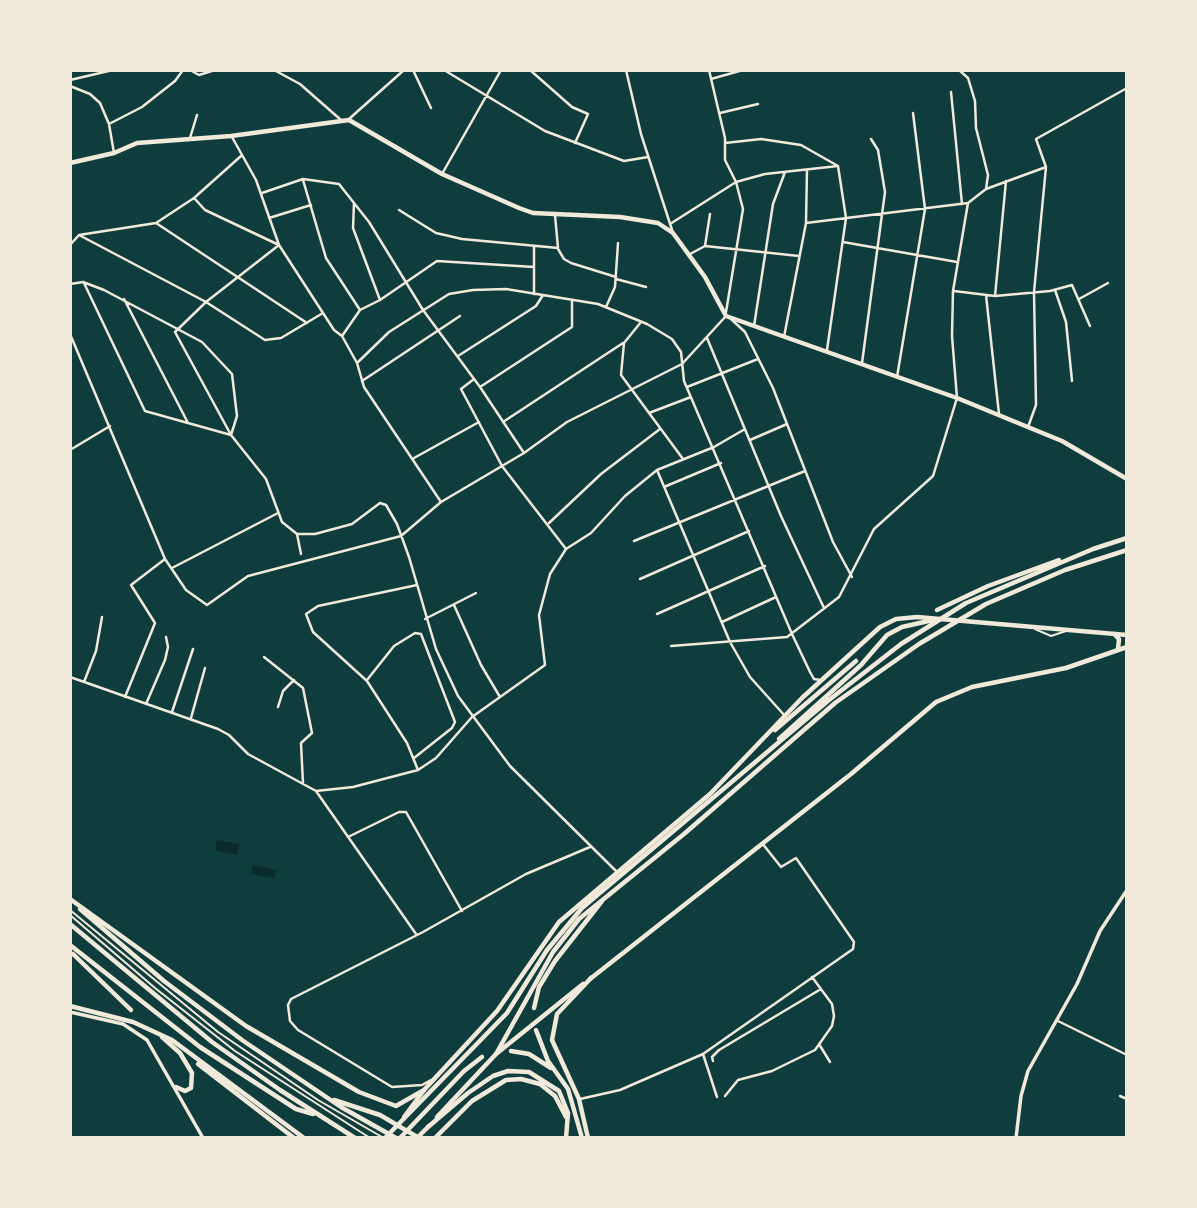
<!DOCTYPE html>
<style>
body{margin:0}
#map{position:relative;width:1197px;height:1208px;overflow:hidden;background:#0f3d3e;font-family:"IBM Plex Serif",serif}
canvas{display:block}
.frame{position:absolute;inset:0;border:72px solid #f1e9da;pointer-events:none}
</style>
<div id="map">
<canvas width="1197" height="1208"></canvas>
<div class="frame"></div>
</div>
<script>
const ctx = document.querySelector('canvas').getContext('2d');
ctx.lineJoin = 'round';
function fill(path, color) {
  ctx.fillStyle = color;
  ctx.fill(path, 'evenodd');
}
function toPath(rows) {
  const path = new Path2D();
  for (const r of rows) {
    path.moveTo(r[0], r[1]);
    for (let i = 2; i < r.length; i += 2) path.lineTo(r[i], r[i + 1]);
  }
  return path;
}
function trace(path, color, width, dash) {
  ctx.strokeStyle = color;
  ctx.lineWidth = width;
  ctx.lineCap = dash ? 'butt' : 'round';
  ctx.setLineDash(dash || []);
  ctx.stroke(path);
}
fill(toPath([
 [217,840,239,844,237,855,215,850],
 [253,865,276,870,274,878,251,874]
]), '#0a2a2b');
trace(toPath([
 [1035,629,1051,636,1066,631],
 [70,910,218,1032,318,1100,382,1137],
 [70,915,155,988,235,1051,370,1138]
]), '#f1e9da', 2);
trace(toPath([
 [190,70,199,75,215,70],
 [274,70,300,84,341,120],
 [413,70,431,108],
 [444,70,545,131,624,161,648,157],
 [530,70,572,107,588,114,575,143],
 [626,70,641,134,673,233],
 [709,70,725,138,725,160,736,182,743,209,726,312],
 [711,79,743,70],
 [70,80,113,70],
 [70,86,90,94,100,103,109,124,114,153],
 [951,92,962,204],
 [720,113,758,104],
 [349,119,404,70],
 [109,124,142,107,175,81,183,70],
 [232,137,256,180,279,245,334,330,342,336,357,363,364,387,441,502],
 [190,138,197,115],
 [725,143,761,139,801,145,838,166],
 [442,174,501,70],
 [303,180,326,258,360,310],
 [986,189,1046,167,1036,139,1127,88],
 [262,193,303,179,339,184,369,222,423,310,480,387,524,453],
 [194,198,205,210,279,245,206,302,175,332,231,435,266,479,282,522,297,534,315,534,352,524,380,503,386,505,397,524,409,557,436,649,458,696,510,766,616,871],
 [354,203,353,228,380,300],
 [399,210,436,233,462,239,558,248,555,215],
 [269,218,311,205],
 [156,223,307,323],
 [806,223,807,170],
 [670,224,736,182,765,174,838,166],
 [79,235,206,302,265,340,281,338,323,313],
 [843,242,957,262],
 [70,245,79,235,156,223,194,198,241,156],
 [705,246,710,214],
 [558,249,564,259,571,263,616,277],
 [690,254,705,246,799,256],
 [616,279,646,287],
 [84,283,145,411,231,435],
 [70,284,83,282,104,290,202,342,232,374,237,416,231,435],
 [1055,290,1066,322,1072,381],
 [954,291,995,296,1050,291,1072,285,1090,326],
 [534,294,534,246],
 [986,295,999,414],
 [995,296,1006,181],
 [124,299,188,423],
 [1079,299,1108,283],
 [606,307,615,287,618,243],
 [731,319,745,332,773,388,833,542,852,577],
 [641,322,624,343,621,375,683,459],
 [754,326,773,204,785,172],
 [70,334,165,559,186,590,207,605,248,576,401,536,441,502,524,453,567,422,682,364,726,316],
 [342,336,360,310,380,300,437,261,534,267],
 [784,337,806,223,968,203],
 [707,338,781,516,824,608],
 [827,350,846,218,838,166],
 [458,356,536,306,543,295],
 [357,363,389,332,449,294,473,290,506,289,598,304,647,324,672,339,681,352,684,381,792,634,810,672,814,679,820,680],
 [862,363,885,192,878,150,871,139],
 [897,377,925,209,913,113],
 [474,379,461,389,502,466,566,549],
 [362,381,460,316],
 [480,387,572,327,572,300],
 [687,387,758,359],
 [649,413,691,397],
 [503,422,623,343],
 [1028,427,1036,405,1034,292,1046,167],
 [750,440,787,424],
 [70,450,110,426],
 [414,458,479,422],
 [657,470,730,642,750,677,785,716],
 [664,487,721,463],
 [549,523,601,474,660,429],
 [297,534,301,554],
 [634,541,805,471],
 [172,568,278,513],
 [640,579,749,531],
 [417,585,318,606,306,614,313,632,367,681,407,743,418,770],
 [454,605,481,665,500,697],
 [657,614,765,566],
 [425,619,476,593],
 [722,622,776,597],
 [671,646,787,637,839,597,874,529,933,476,957,398,952,336,953,291,968,203,986,189,988,175,976,128,975,101,968,78,959,70],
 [264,657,303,688,312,733,301,743,303,784],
 [70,677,218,729,229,735,248,754,316,791,353,787,418,770,436,758,472,717,545,665,539,615,550,574,566,549,591,533,625,496,657,470,714,447,745,429],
 [367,680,394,646,415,633,421,634,455,722,452,728,414,758],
 [84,682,96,651,102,617],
 [125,697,155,623,131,585,165,559],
 [146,704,165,660,168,647,166,637],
 [278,707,283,691,294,680],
 [172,712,193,649],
 [191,718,205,668],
 [316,791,416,934],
 [348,837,399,812,406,812,462,911],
 [1058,1021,1127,1055],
 [819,1044,830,1062],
 [703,1054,717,1097],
 [713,1061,712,1057,719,1050,821,989],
 [431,1080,422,1085,392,1087,298,1030,290,1021,288,1005,291,999,423,932,526,874,590,847],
 [725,1096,738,1080,772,1071,815,1050,832,1026,834,1016,832,1004,812,977],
 [1120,1096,1127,1099],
 [580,1099,620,1090,703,1054,853,949,854,942,796,858,781,867,762,843]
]), '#f1e9da', 2.5);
trace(toPath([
 [70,1012,123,1024,147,1040,203,1138],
 [1016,1138,1021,1096,1028,1071,1077,984,1100,931,1127,890]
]), '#f1e9da', 3.5);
trace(toPath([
 [70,163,114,153,137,143,231,136,349,120,442,174,519,208,533,213,620,217,658,223,673,233,705,277,726,316,957,398,1062,441,1127,479]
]), '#f1e9da', 4.5);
trace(toPath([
 [1114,634,1119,639,1118,649],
 [590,979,851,774,936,702,972,687,1066,668,1127,647],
 [404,1117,424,1090,497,1011,559,922,710,794,802,698,880,627,896,619,917,617,1127,635],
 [437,1117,496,1054,583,984],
 [417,1138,429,1126]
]), '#f1e9da', 4.5);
trace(toPath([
 [937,610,988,586,1059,560],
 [775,730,856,661],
 [779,739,861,665,887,635,902,627,933,620],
 [70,899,246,1026,359,1092,396,1106,424,1090],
 [80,909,164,981,242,1040,341,1107,396,1138],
 [70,924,212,1042,280,1090,355,1138],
 [70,945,200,1047,296,1109,313,1114],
 [73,954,131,1010],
 [70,1006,133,1022,172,1040,304,1138],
 [534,1008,539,987,555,961,602,901],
 [536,1030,548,1061,568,1089,582,1138],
 [162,1037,180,1053,192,1073,191,1088,185,1091,176,1087],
 [511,1051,529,1054,551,1068],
 [496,1054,553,952,579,919,684,834,835,703,919,644,986,604,1065,570,1127,550],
 [198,1064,294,1138],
 [334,1100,380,1115,419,1138],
 [428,1127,468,1093,493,1076,508,1071,529,1072,559,1091,568,1113,566,1138],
 [385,1138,507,1013,547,950,582,908,829,700,901,644,966,603,1093,549,1127,538],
 [400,1138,464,1071,482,1057],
 [435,1138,472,1101,506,1080,521,1079,540,1084,555,1096,566,1117],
 [588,1138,579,1099,552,1040,557,1014,591,978]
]), '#f1e9da', 4.5);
</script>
